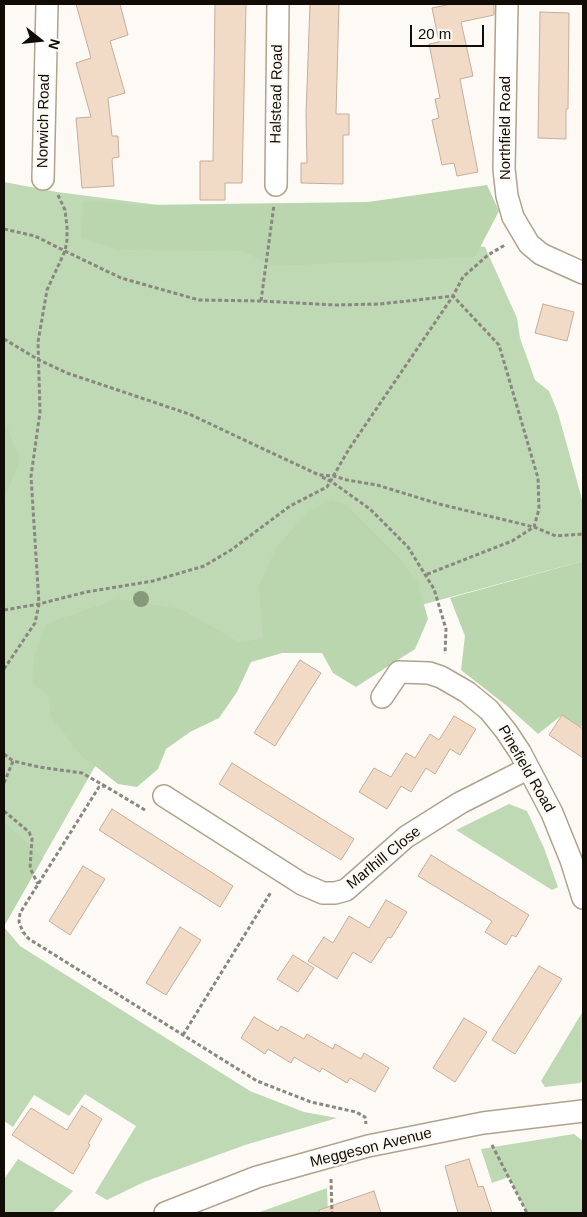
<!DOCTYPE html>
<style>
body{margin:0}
#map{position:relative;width:587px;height:1217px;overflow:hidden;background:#fdfaf5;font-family:Helvetica,sans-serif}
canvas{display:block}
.frame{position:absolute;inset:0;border:5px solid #110c05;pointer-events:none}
.north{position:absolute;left:15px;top:15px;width:50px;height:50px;-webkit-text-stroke:4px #fdfaf5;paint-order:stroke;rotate:106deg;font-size:14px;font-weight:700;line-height:20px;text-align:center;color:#110c05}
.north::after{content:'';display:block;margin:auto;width:18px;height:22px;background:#110c05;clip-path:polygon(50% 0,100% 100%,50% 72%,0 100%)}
.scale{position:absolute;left:410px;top:25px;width:74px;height:22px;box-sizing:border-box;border:2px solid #110c05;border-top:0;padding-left:6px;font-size:15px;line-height:18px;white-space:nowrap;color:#110c05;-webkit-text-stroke:4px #fdfaf5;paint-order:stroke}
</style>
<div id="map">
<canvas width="587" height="1217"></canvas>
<div class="frame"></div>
<div class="north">N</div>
<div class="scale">20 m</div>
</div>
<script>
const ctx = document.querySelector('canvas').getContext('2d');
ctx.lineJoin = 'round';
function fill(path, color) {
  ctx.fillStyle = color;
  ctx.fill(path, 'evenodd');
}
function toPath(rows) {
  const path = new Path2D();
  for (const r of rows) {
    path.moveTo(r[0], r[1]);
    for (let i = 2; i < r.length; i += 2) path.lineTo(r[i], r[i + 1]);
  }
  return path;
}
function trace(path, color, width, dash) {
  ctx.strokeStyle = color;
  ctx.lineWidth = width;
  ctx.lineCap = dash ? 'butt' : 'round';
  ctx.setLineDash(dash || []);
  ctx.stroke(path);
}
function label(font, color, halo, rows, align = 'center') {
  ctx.font = font + ' Helvetica,sans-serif';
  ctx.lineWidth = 4.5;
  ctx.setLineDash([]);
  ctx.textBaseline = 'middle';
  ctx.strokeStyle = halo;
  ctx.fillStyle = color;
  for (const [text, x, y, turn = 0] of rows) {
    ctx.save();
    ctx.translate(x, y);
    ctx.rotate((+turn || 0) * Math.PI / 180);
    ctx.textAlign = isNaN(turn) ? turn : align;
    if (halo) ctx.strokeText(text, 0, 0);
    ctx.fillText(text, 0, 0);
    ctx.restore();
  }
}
fill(toPath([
 [4,182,57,192,485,247,517,318,520,338,535,380,549,391,558,413,583,503,583,561,278,644,97,763,4,926],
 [509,804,527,811,544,848,558,887,552,890,456,830],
 [4,927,20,946,250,1091,304,1112,337,1118,245,1145,144,1182,107,1200,95,1193,136,1126,85,1094,69,1116,34,1095,13,1127,4,1121],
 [583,1011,583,1080,580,1083,545,1087,541,1081],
 [574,1134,583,1141,583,1213,527,1213,509,1177,492,1183,481,1149],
 [18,1159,73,1191,52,1213,4,1213,4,1179],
 [327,1188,328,1213,257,1213]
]), '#bfd9b4');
fill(toPath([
 [487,185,499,211,475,257,273,266,242,251,120,250,81,237,83,201,142,205,368,202],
 [4,419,20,460,4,500],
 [331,500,346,505,404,563,418,583,428,619,415,649,356,687,333,673,322,653,282,653,251,662,237,692,219,718,190,732,166,749,158,769,137,787,118,784,80,754,51,717,49,696,33,683,34,657,46,624,117,599,181,609,238,642,263,639,259,586,276,548,308,512],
 [583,561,583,726,580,727,562,715,538,734,507,706,461,670,465,636,450,598],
 [4,822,43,858,4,926]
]), '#b9d6ae');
const building = toPath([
 [76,4,120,4,128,35,110,41,125,93,108,98,112,136,118,136,119,157,113,158,112,160,114,186,82,188,76,118,91,117,76,63,91,58,76,4],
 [215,4,246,4,242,183,225,183,225,200,200,200,200,161,213,161,215,4],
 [310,4,339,4,336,114,349,114,349,135,343,135,343,184,301,183,301,163,307,163,306,115,310,4],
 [451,4,494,4,494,15,461,22,473,76,460,79,478,172,457,176,454,163,442,165,432,120,439,118,435,99,440,98,429,44,439,42,432,8,451,4],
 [540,12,569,13,568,109,566,109,566,139,538,138,540,12],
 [543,304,574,312,567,341,535,333,543,304],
 [300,660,321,673,275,746,254,733,300,660],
 [562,715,583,729,583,758,549,735,562,715],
 [454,716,476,729,460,755,450,749,435,774,426,768,411,792,401,786,387,809,359,792,374,768,391,777,406,753,415,758,430,734,439,740,454,716],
 [232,763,354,839,341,860,219,784,232,763],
 [112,809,233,886,220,907,99,830,112,809],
 [431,855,529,915,516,937,512,935,506,945,485,932,492,921,418,876,431,855],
 [83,866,105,879,70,935,49,921,83,866],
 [386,900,407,912,391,938,388,937,371,963,353,952,337,979,308,961,324,937,333,943,349,916,369,928,386,900],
 [180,927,201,940,166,995,146,983,180,927],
 [293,955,314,968,298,992,277,979,293,955],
 [539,966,562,979,515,1054,492,1040,539,966],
 [254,1017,278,1031,281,1026,304,1039,307,1034,333,1049,335,1044,361,1059,364,1053,389,1068,375,1092,350,1078,347,1083,322,1068,320,1072,294,1057,291,1063,268,1049,265,1054,241,1038,254,1017],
 [464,1018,487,1032,455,1082,433,1068,464,1018],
 [82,1106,102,1119,88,1144,90,1145,73,1174,12,1135,31,1108,67,1130,82,1106],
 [469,1159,478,1187,483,1186,492,1213,458,1213,445,1166,469,1159],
 [374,1191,381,1213,319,1213,319,1210,374,1191]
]);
fill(building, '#f1dbc7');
trace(building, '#c3ae9b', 1);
const minor = toPath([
 [507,4,504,169,507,196,513,217,529,244,541,254,583,273],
 [43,179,47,4],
 [276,185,278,4],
 [382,697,399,672,429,673,441,677,467,692,489,710,506,731,520,752,552,813,571,860,583,898],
 [164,796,302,884,323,893,335,893,346,890,406,837,460,803,527,769],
 [165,1213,257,1177,368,1146,483,1123,583,1111]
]);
trace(minor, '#b0a28b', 24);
trace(toPath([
 [4,229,35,236,65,251,121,278,199,300,261,301,335,305,380,304,453,296,499,345,538,478,539,509,534,527,512,541,425,575],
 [261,301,274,205],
 [4,339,39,360,67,373,189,414,319,475,334,476,347,480,377,485,439,504,534,527,556,536,583,534],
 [322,477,332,482,370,509,408,547,434,589,446,629,445,654],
 [4,610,39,604,86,592,153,581,204,566,231,550,290,506,327,487,349,449,453,296,463,277,488,255,505,245],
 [4,669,35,623,39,604,31,476,40,412,38,342,47,290,65,251,67,240,67,227,65,210,58,195],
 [4,754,13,761],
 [4,783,13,761,39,767,82,773,105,786],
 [145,810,105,786,99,787,20,913,19,922,23,932,29,939,257,1081,311,1102,356,1112,365,1117,366,1124],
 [4,811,29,832,32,839,30,868,38,884],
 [183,1035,271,892],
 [492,1145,527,1213],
 [331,1179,332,1213]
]), '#8a8680', 3, [4, 2.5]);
trace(minor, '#fff', 21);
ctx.fillStyle = '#869979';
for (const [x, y] of [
 [141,599]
]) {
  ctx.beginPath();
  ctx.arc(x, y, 8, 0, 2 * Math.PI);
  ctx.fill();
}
label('15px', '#110c05', '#fdfaf5', [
 ["Halstead Road",277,94,-89],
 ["Norwich Road",44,121,-89],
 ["Northfield Road",506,128,-90],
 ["Pinefield Road",526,769,60],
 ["Marlhill Close",384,858,-39],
 ["Meggeson Avenue",371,1148,-14]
]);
</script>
